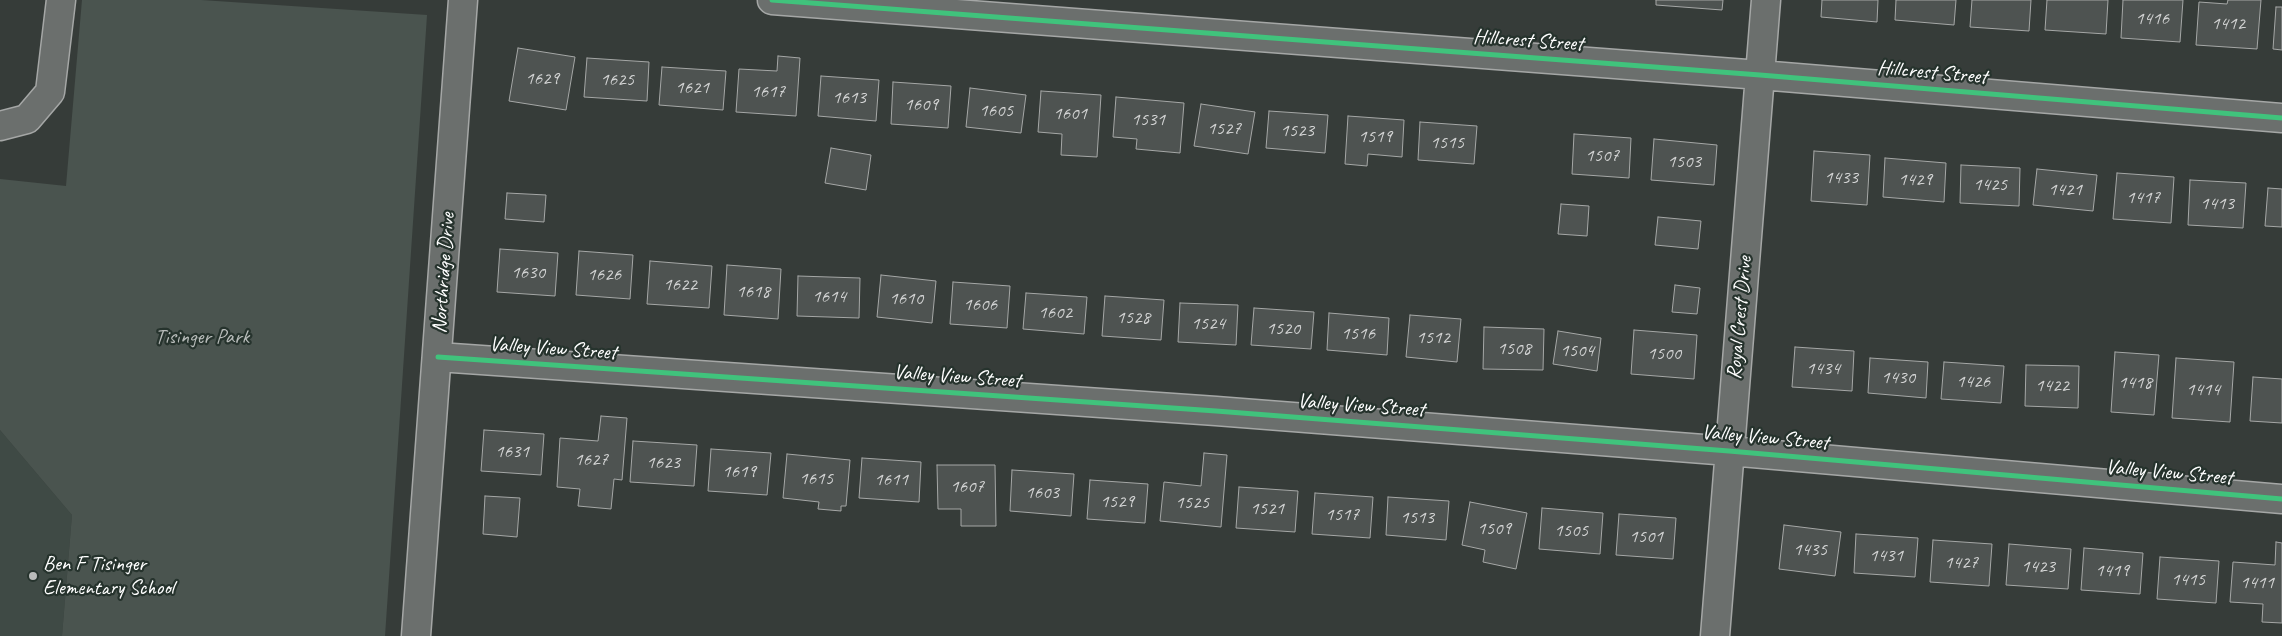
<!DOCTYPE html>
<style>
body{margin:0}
canvas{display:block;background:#363c39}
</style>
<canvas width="2282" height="636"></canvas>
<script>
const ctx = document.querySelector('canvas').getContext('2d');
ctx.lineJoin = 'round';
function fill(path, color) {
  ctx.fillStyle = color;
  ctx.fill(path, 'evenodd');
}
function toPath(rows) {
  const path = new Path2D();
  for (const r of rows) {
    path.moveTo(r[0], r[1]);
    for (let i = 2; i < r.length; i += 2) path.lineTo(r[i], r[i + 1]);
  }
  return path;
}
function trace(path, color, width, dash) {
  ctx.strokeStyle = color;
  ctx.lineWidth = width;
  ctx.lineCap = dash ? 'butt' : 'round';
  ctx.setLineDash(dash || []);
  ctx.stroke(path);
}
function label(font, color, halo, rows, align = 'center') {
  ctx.font = font + ' Caveat,sans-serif';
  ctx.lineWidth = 4.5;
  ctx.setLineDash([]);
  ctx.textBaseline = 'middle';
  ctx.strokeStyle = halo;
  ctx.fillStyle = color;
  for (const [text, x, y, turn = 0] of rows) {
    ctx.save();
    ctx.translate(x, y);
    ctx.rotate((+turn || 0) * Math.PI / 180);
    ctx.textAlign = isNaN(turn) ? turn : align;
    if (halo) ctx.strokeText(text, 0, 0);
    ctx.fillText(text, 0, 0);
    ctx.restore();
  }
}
fill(toPath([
 [0,430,72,515,62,636,0,636]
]), '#3f4a45');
fill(toPath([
 [82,0,201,0,427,15,385,636,62,636,72,515,0,430,0,179,66,186]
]), '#4a544f');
const building = toPath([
 [1656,0,1723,0,1722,10,1656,5,1656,0],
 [1822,0,1878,0,1877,22,1821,17,1822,0],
 [1896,0,1956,0,1954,25,1895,20,1896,0],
 [1972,0,2031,0,2029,31,1970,27,1972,0],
 [2047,0,2108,0,2106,34,2045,30,2047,0],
 [2123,0,2183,0,2180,42,2121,38,2123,0],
 [2228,0,2261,0,2257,49,2196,45,2199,2,2227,4,2228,0],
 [2276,7,2282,7,2282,50,2273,49,2276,7],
 [518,48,575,57,566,110,509,101,518,48],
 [778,56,800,58,796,116,736,112,739,69,777,71,778,56],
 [587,58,649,62,647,101,584,97,587,58],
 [662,67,726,71,723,110,659,105,662,67],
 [821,76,879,80,876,121,818,116,821,76],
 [893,82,951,86,948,128,891,124,893,82],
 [970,88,1026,95,1021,133,966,127,970,88],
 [1041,91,1101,95,1097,157,1061,155,1062,134,1038,132,1041,91],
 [1116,97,1184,103,1180,153,1136,149,1137,139,1113,137,1116,97],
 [1201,104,1255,112,1248,154,1194,146,1201,104],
 [1269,111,1328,115,1325,153,1266,148,1269,111],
 [1348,116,1404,120,1402,157,1368,154,1367,166,1345,164,1348,116],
 [1420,122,1477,126,1474,164,1418,160,1420,122],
 [1574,134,1631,138,1629,178,1572,174,1574,134],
 [1654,139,1717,145,1714,185,1651,180,1654,139],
 [831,148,871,155,866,190,825,183,831,148],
 [1814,151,1870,155,1867,205,1811,201,1814,151],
 [1885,158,1946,163,1944,202,1883,197,1885,158],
 [1961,165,2020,168,2019,206,1960,203,1961,165],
 [2037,169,2097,175,2093,211,2033,205,2037,169],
 [2117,173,2174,177,2171,223,2113,219,2117,173],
 [2190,180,2246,183,2243,228,2188,225,2190,180],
 [2268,188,2282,189,2282,227,2265,226,2268,188],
 [507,193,546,195,544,222,505,219,507,193],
 [1561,204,1589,206,1587,236,1558,234,1561,204],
 [1658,217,1701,221,1698,249,1655,245,1658,217],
 [500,249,558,253,555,296,497,292,500,249],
 [579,251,633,255,630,299,576,295,579,251],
 [650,261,712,266,709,308,647,304,650,261],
 [727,265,781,269,778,319,724,315,727,265],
 [881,275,936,281,932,323,877,317,881,275],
 [798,276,860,278,859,318,797,316,798,276],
 [953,282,1010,286,1007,328,950,324,953,282],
 [1675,285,1700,288,1697,314,1672,312,1675,285],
 [1026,293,1087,297,1084,334,1023,329,1026,293],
 [1105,296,1164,300,1161,340,1102,336,1105,296],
 [1180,303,1238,305,1236,345,1178,342,1180,303],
 [1254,308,1314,312,1311,349,1251,345,1254,308],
 [1329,313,1389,318,1387,355,1327,350,1329,313],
 [1410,315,1461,319,1457,362,1406,357,1410,315],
 [1484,327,1544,329,1543,370,1483,369,1484,327],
 [1634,330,1697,335,1694,379,1631,374,1634,330],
 [1558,331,1601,338,1597,371,1553,364,1558,331],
 [1795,347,1854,351,1852,391,1792,387,1795,347],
 [2115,352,2159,355,2154,415,2111,412,2115,352],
 [1870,358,1928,362,1926,398,1868,393,1870,358],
 [2176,358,2234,362,2230,422,2172,418,2176,358],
 [1944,362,2004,366,2001,403,1941,399,1944,362],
 [2026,365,2079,366,2078,408,2025,406,2026,365],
 [2253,377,2282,379,2282,423,2250,421,2253,377],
 [601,416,627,418,622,480,614,479,611,509,578,506,580,489,557,487,560,438,598,441,601,416],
 [484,430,544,434,541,475,481,471,484,430],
 [633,441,697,445,694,486,630,482,633,441],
 [711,449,771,453,767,495,708,491,711,449],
 [1204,453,1227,455,1221,527,1160,521,1164,482,1201,486,1204,453],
 [787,454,850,460,846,506,841,506,841,511,818,509,819,502,783,498,787,454],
 [862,458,921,462,919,502,859,498,862,458],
 [937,465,995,465,996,526,961,526,961,509,938,509,937,465],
 [1012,470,1074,474,1071,516,1010,511,1012,470],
 [1090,480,1148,484,1145,523,1087,519,1090,480],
 [1239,487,1298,491,1295,532,1236,528,1239,487],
 [1315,493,1373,497,1370,538,1312,534,1315,493],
 [485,496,520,498,517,537,483,534,485,496],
 [1388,497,1449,501,1446,540,1386,535,1388,497],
 [1470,502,1527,513,1516,569,1483,562,1485,550,1462,545,1470,502],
 [1542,508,1603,513,1600,554,1539,549,1542,508],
 [1619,514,1676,518,1673,559,1616,555,1619,514],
 [1784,525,1841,532,1835,576,1779,569,1784,525],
 [1856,534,1918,538,1915,577,1854,573,1856,534],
 [1933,540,1992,544,1989,586,1930,582,1933,540],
 [2276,542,2282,543,2282,623,2262,622,2263,604,2230,602,2233,562,2275,565,2276,542],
 [2009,544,2071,549,2068,589,2006,585,2009,544],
 [2084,548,2143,553,2140,594,2081,590,2084,548],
 [2160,557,2219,561,2216,603,2157,599,2160,557]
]);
fill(building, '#4e5351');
trace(building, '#a5a7a6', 1);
const minor = toPath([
 [772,0,1760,75,2282,118],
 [0,126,27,119,50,92,61,0],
 [438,357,1216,411,1729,451,2282,499],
 [416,636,463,0],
 [1715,636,1766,0]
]);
trace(minor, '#a5a7a6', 31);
trace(minor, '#6b6f6d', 28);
trace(toPath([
 [772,0,1760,75,2282,118],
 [438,357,1216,411,1729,451,2282,499]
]), '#40c37c', 5);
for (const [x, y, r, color] of [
 [33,576,5,"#b9bbba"]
]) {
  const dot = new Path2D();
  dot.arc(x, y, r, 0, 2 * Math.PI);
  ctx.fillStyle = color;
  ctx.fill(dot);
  trace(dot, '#26332d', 2);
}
label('19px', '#d3d4d4', null, [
 ["1416",2152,19],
 ["1412",2228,24],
 ["1629",542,79],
 ["1625",617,80],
 ["1621",692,88],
 ["1617",768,92],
 ["1613",849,98],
 ["1609",921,105],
 ["1605",996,111],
 ["1601",1070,114],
 ["1531",1148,120],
 ["1527",1224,129],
 ["1523",1297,131],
 ["1519",1375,137],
 ["1515",1447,143],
 ["1507",1602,156],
 ["1503",1684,162],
 ["1433",1841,178],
 ["1429",1915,180],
 ["1425",1990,185],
 ["1421",2065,190],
 ["1417",2143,198],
 ["1413",2217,204],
 ["1630",528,273],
 ["1626",604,275],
 ["1622",680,285],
 ["1618",753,292],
 ["1614",829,297],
 ["1610",906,299],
 ["1606",980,305],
 ["1602",1055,313],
 ["1528",1133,318],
 ["1524",1208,324],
 ["1520",1283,329],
 ["1516",1358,334],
 ["1512",1433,338],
 ["1508",1514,349],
 ["1504",1577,351],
 ["1500",1664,354],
 ["1434",1823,369],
 ["1430",1898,378],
 ["1426",1973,382],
 ["1418",2135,383],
 ["1422",2052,386],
 ["1414",2203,390],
 ["1631",512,452],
 ["1627",591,460],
 ["1623",663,463],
 ["1619",739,472],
 ["1615",816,479],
 ["1611",891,480],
 ["1607",967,487],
 ["1603",1042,493],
 ["1529",1117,502],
 ["1525",1192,503],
 ["1521",1267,509],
 ["1517",1342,515],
 ["1513",1417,518],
 ["1509",1494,529],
 ["1505",1571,531],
 ["1501",1646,537],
 ["1435",1810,550],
 ["1431",1886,556],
 ["1427",1961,563],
 ["1423",2038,567],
 ["1419",2112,571],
 ["1415",2188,580],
 ["1411",2257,583]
]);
label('21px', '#fff', '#26332d', [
 ["Hillcrest Street",1528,41,4],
 ["Hillcrest Street",1932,73,5],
 ["Northridge Drive",444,273,-86],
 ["Royal Crest Drive",1740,318,-85],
 ["Valley View Street",553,349,4],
 ["Valley View Street",957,377,4],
 ["Valley View Street",1361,406,4],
 ["Valley View Street",1765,438,5],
 ["Valley View Street",2169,473,5]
]);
label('21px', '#b8bcba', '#26332d', [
 ["Tisinger Park",202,337]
]);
label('21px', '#fff', '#26332d', [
 ["Ben F Tisinger",43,564],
 ["Elementary School",43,588]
], 'left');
</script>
